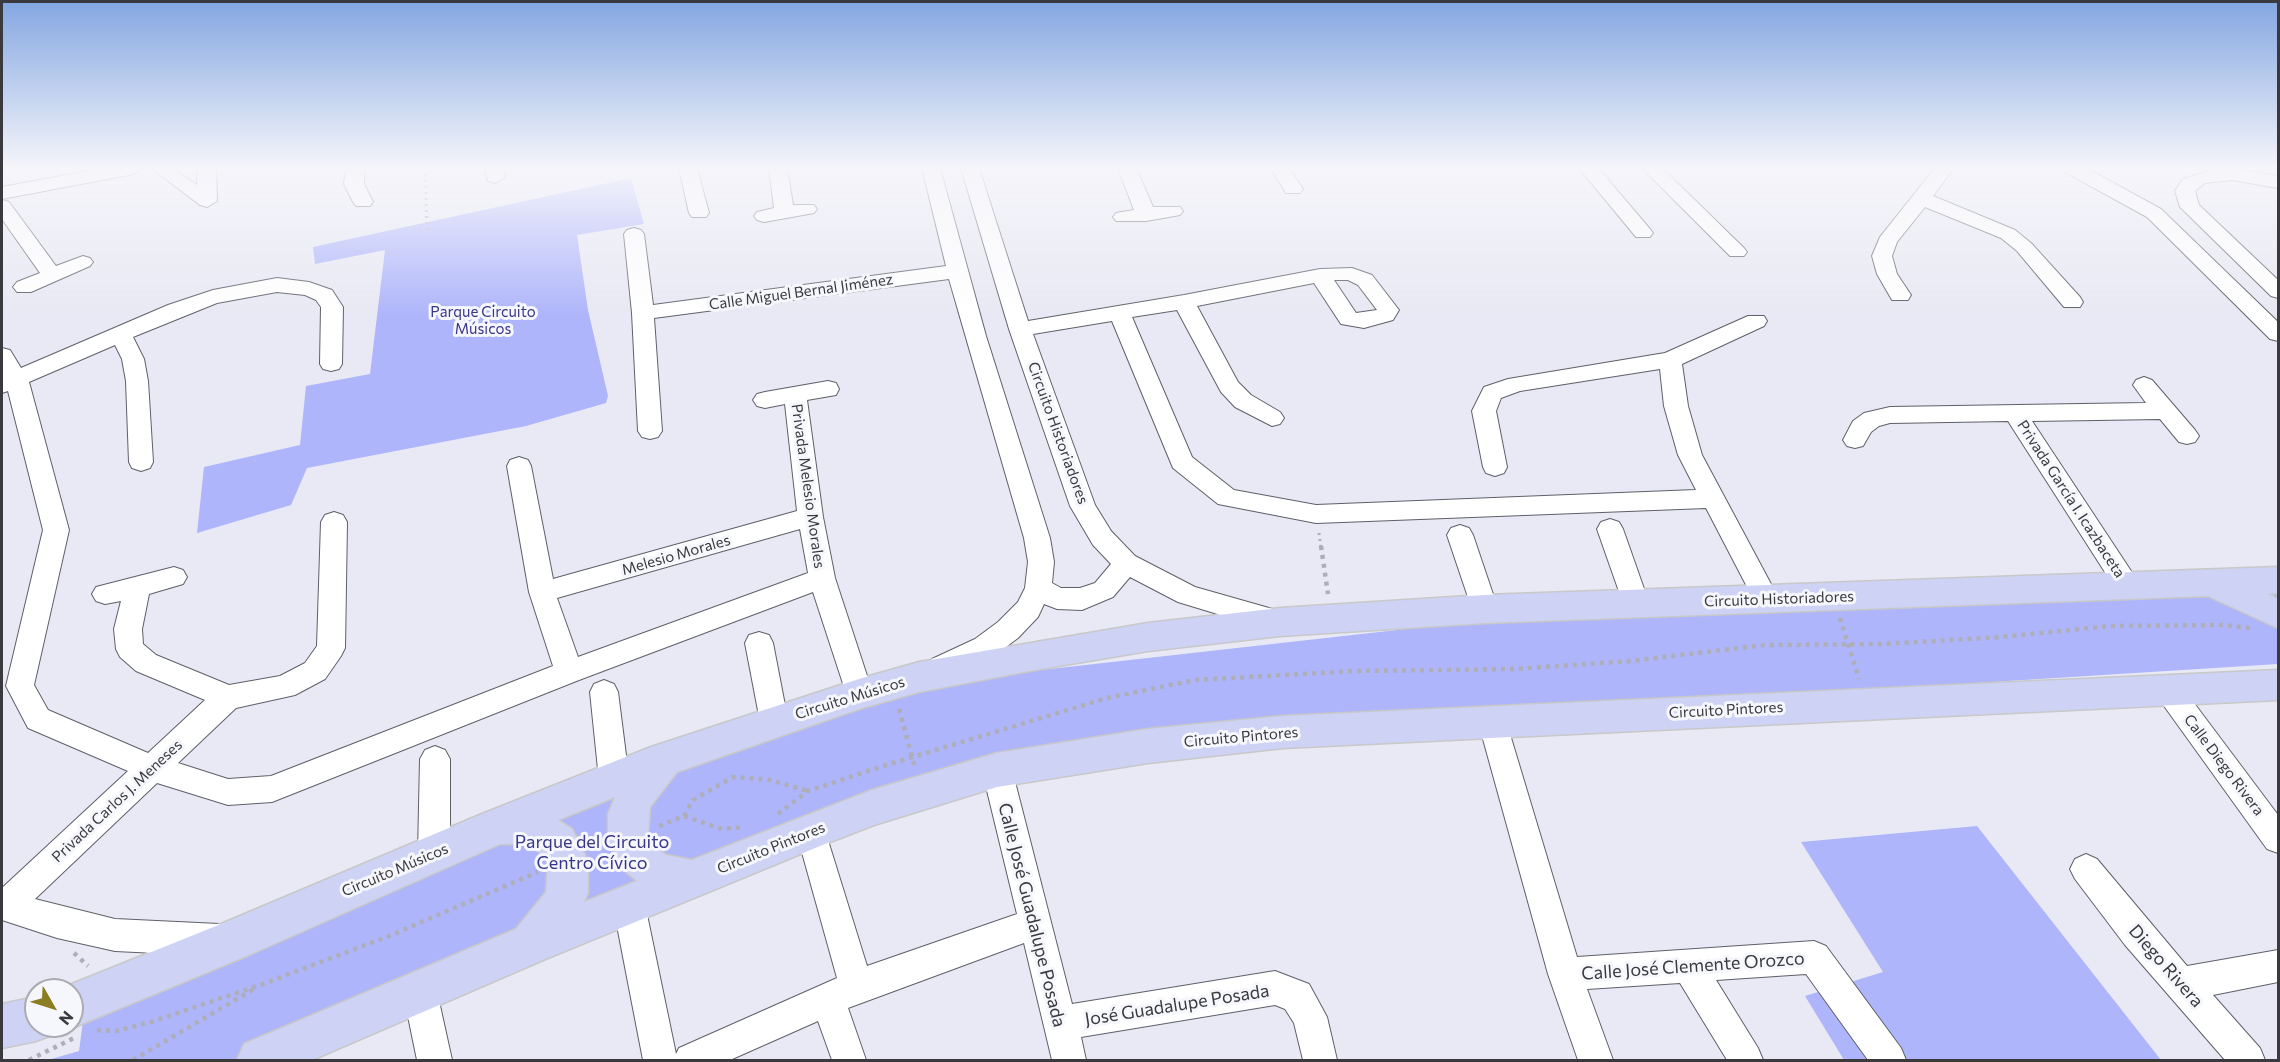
<!DOCTYPE html>
<meta charset="utf-8">
<style>
body{margin:0}
#map{position:relative;width:2280px;height:1062px;overflow:hidden;background:#e8e9f4;font-family:Commissioner,sans-serif}
canvas{display:block}
.frame{position:absolute;inset:0;border:3px solid #3a3a3e;pointer-events:none}
.north{position:absolute;left:24px;top:978px;width:60px;height:60px;box-sizing:border-box;background:#f6f7fd;border:2px solid #ababb1;border-radius:50%;rotate:129deg;font-size:16px;font-weight:700;line-height:24px;text-align:center;color:#3a3a3e}
.north::after{content:'';display:block;margin:auto;width:21px;height:27px;background:#8c7d23;clip-path:polygon(50% 0,100% 100%,50% 72%,0 100%)}
</style>
<div id="map">
<canvas width="2280" height="1062"></canvas>
<div class="frame"></div>
<div class="north">N</div>
</div>
<script>
const ctx = document.querySelector('canvas').getContext('2d');
ctx.lineJoin = 'round';
function fill(path, color) {
  ctx.fillStyle = color;
  ctx.fill(path, 'evenodd');
}
function toPath(rows) {
  const path = new Path2D();
  for (const r of rows) {
    path.moveTo(r[0], r[1]);
    for (let i = 2; i < r.length; i += 2) path.lineTo(r[i], r[i + 1]);
  }
  return path;
}
function trace(path, color, width, dash) {
  ctx.strokeStyle = color;
  ctx.lineWidth = width;
  ctx.lineCap = dash ? 'butt' : 'round';
  ctx.setLineDash(dash || []);
  ctx.stroke(path);
}
function label(font, color, halo, rows, align = 'center') {
  ctx.font = font + ' Commissioner,sans-serif';
  ctx.lineWidth = 6;
  ctx.setLineDash([]);
  ctx.textBaseline = 'middle';
  ctx.strokeStyle = halo;
  ctx.fillStyle = color;
  for (const [text, x, y, turn = 0] of rows) {
    ctx.save();
    ctx.translate(x, y);
    ctx.rotate((+turn || 0) * Math.PI / 180);
    ctx.textAlign = isNaN(turn) ? turn : align;
    if (halo) ctx.strokeText(text, 0, 0);
    ctx.fillText(text, 0, 0);
    ctx.restore();
  }
}
fill(toPath([
 [631,178,644,224,577,235,588,310,608,396,606,403,526,426,307,468,291,505,197,533,204,467,300,445,306,386,370,374,385,250,315,264,313,247],
 [2278,585,2278,664,1881,689,998,763,549,929,235,1060,48,1060,79,1051,85,1007,587,793,934,682,1486,620],
 [1977,826,2161,1060,1844,1060,1805,996,1883,972,1801,842]
]), '#aeb5fa');
const minor = toPath([
 [105,168,143,168,134,174,2,199,2,187,105,168],
 [151,168,172,168,197,185,198,168,216,168,217,201,207,207,200,205,151,168],
 [346,168,364,168,364,184,373,202,370,206,356,206,353,202,344,184,346,168],
 [485,168,503,168,505,177,495,183,488,181,485,168],
 [679,168,697,168,709,213,706,217,692,217,689,213,679,168],
 [769,168,787,168,793,205,814,205,817,209,814,213,764,222,757,220,754,216,757,212,774,208,769,168],
 [922,168,940,168,986,336,1050,538,1054,562,1052,583,1061,588,1080,588,1095,583,1111,564,1093,545,1070,506,1009,329,961,168,979,168,1028,321,1184,295,1320,269,1352,268,1372,275,1399,310,1393,320,1364,328,1341,324,1314,283,1197,306,1238,382,1251,395,1280,412,1284,418,1280,424,1272,426,1235,407,1221,392,1177,310,1132,317,1192,457,1234,490,1316,505,1696,490,1678,455,1664,406,1660,369,1520,391,1501,398,1496,411,1507,467,1504,473,1495,476,1486,473,1483,467,1472,411,1484,387,1508,379,1665,353,1748,316,1764,316,1767,321,1764,326,1682,364,1688,406,1702,455,1779,599,1775,606,1766,610,1757,606,1706,508,1316,523,1218,504,1173,468,1112,321,1033,334,1095,505,1111,531,1135,556,1195,587,1290,614,1294,622,1290,630,1280,633,1178,602,1130,577,1113,597,1082,610,1057,609,1044,604,1038,617,1018,638,995,655,942,679,932,675,928,667,932,659,975,639,998,622,1018,602,1025,588,1028,562,1024,538,949,279,654,318,662,431,658,437,650,439,642,437,638,431,632,313,624,234,627,230,634,228,641,230,644,234,653,305,946,266,922,168],
 [1334,280,1348,280,1358,285,1377,310,1356,313,1334,280],
 [1118,168,1136,168,1153,207,1180,207,1183,211,1180,215,1146,221,1116,221,1113,217,1116,213,1134,210,1118,168],
 [1271,168,1289,168,1303,189,1300,193,1286,193,1271,168],
 [1579,168,1598,168,1650,229,1653,233,1650,237,1636,237,1579,168],
 [1642,168,1662,168,1744,248,1747,252,1744,256,1730,256,1642,168],
 [1935,168,1954,168,1933,196,2015,230,2031,243,2080,297,2083,302,2080,307,2064,307,2017,251,2001,238,1925,207,1897,242,1892,256,1897,274,1911,295,1908,300,1892,300,1877,274,1872,256,1880,237,1935,168],
 [2063,168,2086,168,2161,209,2278,322,2278,341,2270,339,2147,217,2065,172,2063,168],
 [2212,168,2234,168,2278,176,2278,188,2232,180,2205,183,2195,191,2199,205,2278,280,2278,298,2271,296,2180,207,2175,191,2183,179,2209,171,2212,168],
 [2,200,9,202,56,266,83,256,90,258,93,262,90,266,31,292,17,292,13,287,17,282,40,273,2,219,2,200],
 [277,278,309,282,332,290,343,307,342,364,339,369,331,371,323,369,320,364,321,307,316,300,305,295,277,292,217,303,133,337,144,359,148,381,153,462,150,468,141,471,132,468,129,462,126,381,122,359,115,345,29,382,69,530,34,685,48,710,148,753,205,700,136,671,120,657,116,649,114,629,121,601,105,604,96,601,92,594,96,587,174,567,183,570,187,577,183,584,149,594,142,629,143,644,156,655,229,685,280,676,305,663,317,646,321,522,325,515,334,512,343,515,347,522,345,648,341,656,325,679,295,695,236,708,178,763,228,779,271,776,553,666,529,592,507,466,510,460,519,457,528,460,531,466,553,579,797,511,785,404,765,408,757,406,753,400,757,394,765,392,828,381,836,383,839,389,836,395,807,400,823,517,835,578,873,694,869,702,859,706,849,702,813,592,579,680,272,802,228,805,157,783,35,899,115,919,219,924,231,929,235,940,231,951,219,956,115,951,57,938,2,920,2,888,128,771,28,728,6,686,43,530,8,391,2,393,2,348,10,350,21,368,168,305,213,290,277,278],
 [800,529,808,573,578,657,557,598,800,529],
 [2144,377,2152,380,2195,430,2199,436,2195,442,2187,444,2179,442,2160,419,2032,421,2135,577,2139,584,2135,591,2126,594,2117,591,2008,421,1890,423,1879,426,1871,432,1863,446,1855,448,1847,446,1843,440,1853,421,1864,413,1890,407,2146,403,2133,385,2136,380,2144,377],
 [1610,519,1619,522,1623,529,1649,603,1645,611,1636,614,1627,611,1623,603,1597,529,1601,522,1610,519],
 [1460,525,1469,528,1473,535,1498,609,1495,617,1485,620,1475,617,1472,609,1447,535,1451,528,1460,525],
 [759,632,769,635,773,643,788,721,784,730,774,733,764,730,760,721,745,643,749,635,759,632],
 [2169,679,2179,683,2278,815,2278,853,2267,849,2159,699,2155,691,2159,683,2169,679],
 [604,680,614,684,618,692,629,779,625,788,614,792,603,788,599,779,590,692,594,684,604,680],
 [1492,709,1502,712,1506,721,1577,957,1814,941,1826,946,1901,1048,1906,1060,1868,1060,1806,974,1716,980,1758,1048,1763,1060,1727,1060,1680,983,1587,989,1613,1060,1578,1060,1548,974,1478,721,1482,712,1492,709],
 [435,746,445,750,450,759,450,853,445,863,434,867,423,863,418,853,420,759,425,750,435,746],
 [997,757,1008,761,1012,770,1072,1004,1275,971,1309,984,1327,1017,1337,1060,1303,1060,1294,1023,1285,1009,1275,1005,1081,1037,1086,1060,1052,1060,1024,943,848,1008,866,1060,832,1060,818,1021,730,1060,643,1060,613,905,618,894,629,890,640,894,645,905,676,1054,679,1048,837,978,796,831,800,821,811,817,822,821,867,966,1017,914,982,770,986,761,997,757],
 [2086,854,2097,859,2187,966,2278,950,2278,982,2213,995,2260,1048,2265,1060,2225,1060,2125,945,2075,879,2070,869,2075,859,2086,854],
 [420,975,432,980,437,992,452,1060,417,1060,403,992,408,980,420,975]
]);
const major = toPath([
 [2278,567,2278,593,2268,594,2278,599,2278,628,2208,596,1485,623,1280,636,1148,651,1029,671,919,692,859,709,677,772,650,807,648,836,651,843,666,855,692,860,872,790,997,753,1148,729,1283,716,2278,670,2278,700,1283,748,1148,763,997,787,874,825,825,844,543,960,312,1060,237,1060,244,1044,516,929,546,892,548,863,544,855,526,844,500,844,249,955,72,1028,67,1026,72,1026,72,990,57,990,221,924,482,814,651,747,859,679,919,662,1148,623,1280,608,1485,595,2278,567],
 [615,797,608,814,608,838,623,869,637,881,584,902,588,893,588,861,572,829,558,820,615,797],
 [36,997,36,1026,55,1026,52,1035,36,1041,2,1048,2,1004,36,997]
]);
trace(minor, '#5e6069', 2);
trace(major, '#c8c8c9', 3);
trace(toPath([
 [425,168,427,231],
 [1319,533,1321,548]
]), '#adaeb7', 3, [2, 4]);
trace(toPath([
 [1321,546,1328,594],
 [1840,618,1859,679],
 [899,709,915,768],
 [778,814,808,791,883,766,1107,698,1195,680,1354,671,1514,669,1631,661,1764,645,1884,644,2001,637,2110,626,2224,625,2250,628],
 [684,816,693,800,733,777,771,780,807,791],
 [659,826,684,816,722,829,744,827],
 [74,953,88,966],
 [97,1030,116,1031,151,1022,263,984,389,936,538,872],
 [29,1060,74,1038],
 [133,1060,254,989]
]), '#adaeb7', 4.5, [4, 5]);
fill(minor, '#fff');
fill(major, '#ced3f5');
const sky = ctx.createLinearGradient(0, 0, 0, 316);
sky.addColorStop(0, '#83a6e1');
sky.addColorStop(0.53, '#f5f5fa');
sky.addColorStop(1, '#f5f5fa00');
ctx.fillStyle = sky;
ctx.fillRect(0, 0, 2280, 316);
label('15px', '#3a3a3e', '#f6f7fd', [
 ["Calle Miguel Bernal Jiménez",801,292,-8],
 ["Circuito Historiadores",1058,433,70],
 ["Privada Melesio Morales",808,486,82],
 ["Privada García I. Icazbaceta",2071,499,57],
 ["Melesio Morales",676,555,-16],
 ["Circuito Historiadores",1779,599,-2],
 ["Circuito Músicos",850,698,-17],
 ["Circuito Pintores",1726,710,-3],
 ["Circuito Pintores",1241,737,-5],
 ["Calle Diego Rivera",2224,765,53],
 ["Privada Carlos J. Meneses",117,801,-43],
 ["Circuito Pintores",771,848,-22],
 ["Circuito Músicos",395,870,-23]
]);
label('15px', '#383687', '#f6f7fd', [
 ["Parque Circuito",483,312],
 ["Músicos",483,329]
]);
label('18px', '#383687', '#f6f7fd', [
 ["Parque del Circuito",592,842],
 ["Centro Cívico",592,863]
]);
label('18px', '#3a3a3e', '#f6f7fd', [
 ["Calle José Guadalupe Posada",1032,915,76],
 ["Calle José Clemente Orozco",1693,966,-4],
 ["Diego Rivera",2166,966,49],
 ["José Guadalupe Posada",1177,1005,-9]
]);
</script>
